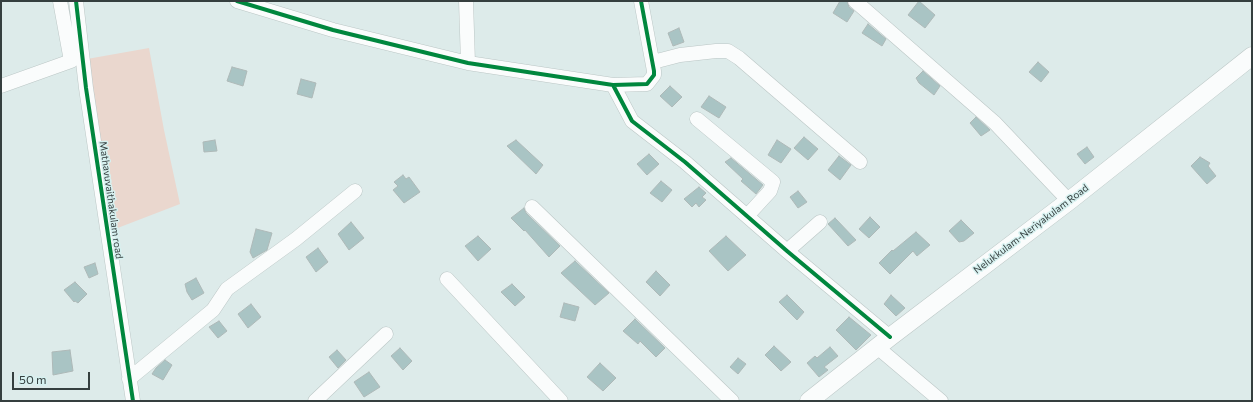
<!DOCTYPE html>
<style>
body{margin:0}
#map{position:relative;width:1253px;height:402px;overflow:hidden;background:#ddebea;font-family:Commissioner,sans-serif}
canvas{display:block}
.frame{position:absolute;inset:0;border:2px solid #353f3f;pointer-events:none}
.scale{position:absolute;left:12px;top:372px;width:78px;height:18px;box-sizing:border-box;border:2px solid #353f3f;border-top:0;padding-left:5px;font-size:12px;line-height:14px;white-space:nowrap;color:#353f3f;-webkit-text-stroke:3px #d7f1f0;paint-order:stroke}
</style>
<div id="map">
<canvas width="1253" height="402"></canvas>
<div class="frame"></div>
<div class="scale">50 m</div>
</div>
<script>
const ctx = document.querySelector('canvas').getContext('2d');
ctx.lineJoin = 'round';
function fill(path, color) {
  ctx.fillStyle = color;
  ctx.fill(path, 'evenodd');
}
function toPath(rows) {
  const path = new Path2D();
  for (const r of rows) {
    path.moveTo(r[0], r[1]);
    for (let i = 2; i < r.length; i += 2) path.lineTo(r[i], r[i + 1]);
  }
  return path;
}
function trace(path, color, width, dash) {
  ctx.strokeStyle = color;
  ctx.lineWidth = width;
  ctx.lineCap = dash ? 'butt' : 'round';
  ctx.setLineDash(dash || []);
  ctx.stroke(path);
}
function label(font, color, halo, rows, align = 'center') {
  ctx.font = font + ' Commissioner,sans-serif';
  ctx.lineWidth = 3;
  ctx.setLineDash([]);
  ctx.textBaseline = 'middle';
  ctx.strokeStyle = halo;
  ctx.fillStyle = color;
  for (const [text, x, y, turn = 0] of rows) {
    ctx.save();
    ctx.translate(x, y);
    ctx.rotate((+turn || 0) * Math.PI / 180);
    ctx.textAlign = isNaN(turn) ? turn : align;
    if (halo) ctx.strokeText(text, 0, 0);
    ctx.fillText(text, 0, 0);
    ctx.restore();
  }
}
fill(toPath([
 [149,48,164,130,180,204,115,229,87,59]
]), '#ead7ce');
const building = toPath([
 [840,1,847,1,849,7,854,11,847,22,833,13,840,1],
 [919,1,935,15,925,28,908,15,919,1],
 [868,24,886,39,882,46,862,33,868,24],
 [679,28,684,42,673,46,668,33,679,28],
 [1038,62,1049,72,1041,82,1029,72,1038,62],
 [232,67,247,71,243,86,227,81,232,67],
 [923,71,940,86,934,95,919,83,916,78,923,71],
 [301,79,316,83,312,98,297,94,301,79],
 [670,86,682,97,672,107,660,96,670,86],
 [709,96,726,107,719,118,701,107,709,96],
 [976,117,990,130,981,136,970,123,976,117],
 [804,137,818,149,808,160,794,148,804,137],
 [215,140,217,151,204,152,203,142,215,140],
 [516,140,543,165,536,174,507,146,516,140],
 [777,140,791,149,781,163,768,155,777,140],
 [1087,147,1094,157,1085,164,1077,154,1087,147],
 [649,154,659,164,647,175,637,164,649,154],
 [839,156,851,165,840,180,828,170,839,156],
 [1200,157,1210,163,1208,166,1216,176,1207,184,1191,166,1200,157],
 [731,158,763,185,756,194,741,181,743,179,725,162,731,158],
 [403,175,406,179,409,177,420,192,404,203,393,190,398,186,394,182,403,175],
 [661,181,672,190,662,202,650,193,661,181],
 [699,187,706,193,702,197,706,200,699,207,696,203,692,207,684,199,699,187],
 [798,191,807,202,798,208,790,197,798,191],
 [524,208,526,213,560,246,549,257,525,230,524,231,511,218,524,208],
 [870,217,880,227,869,238,859,229,870,217],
 [835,218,856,240,848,246,828,224,835,218],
 [961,220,974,233,964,241,959,242,949,231,961,220],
 [351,222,364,238,349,250,338,234,351,222],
 [256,229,272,233,267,250,253,258,250,252,256,229],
 [916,232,930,245,917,256,913,251,890,274,879,263,892,250,893,251,916,232],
 [478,236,491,249,478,261,465,246,478,236],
 [726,236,746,255,728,271,709,251,726,236],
 [318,248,328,262,316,272,306,257,318,248],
 [575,261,609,293,595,305,561,273,575,261],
 [95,263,98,274,89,278,84,267,95,263],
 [656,271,670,285,660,296,646,282,656,271],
 [196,278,204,293,192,300,187,292,185,284,196,278],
 [75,282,87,294,78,303,75,301,74,302,64,290,75,282],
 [512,284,525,297,515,306,501,292,512,284],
 [787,295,804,312,797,320,779,302,787,295],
 [891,295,905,308,896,316,884,304,891,295],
 [564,303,579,307,575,321,560,317,564,303],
 [251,304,261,317,248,328,238,314,251,304],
 [849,317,871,335,856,350,836,330,849,317],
 [635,319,665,348,656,357,640,341,638,344,623,331,635,319],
 [219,321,227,331,218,338,209,327,219,321],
 [774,346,791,362,781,371,765,355,774,346],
 [830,347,838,356,824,367,828,370,819,377,807,363,815,356,817,358,830,347],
 [400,348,412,361,403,370,391,356,400,348],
 [70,350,73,371,53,375,52,352,70,350],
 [337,350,346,360,338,368,329,357,337,350],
 [738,358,746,364,738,374,730,367,738,358],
 [165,360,172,365,163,380,152,374,156,368,165,360],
 [600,363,616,378,603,391,587,377,600,363],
 [369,372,380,387,364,397,354,382,369,372]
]);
fill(building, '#a9c4c4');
trace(building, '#aeb9b8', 1);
const minor = toPath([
 [76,1,86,88,133,401],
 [237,1,333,30,468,63,613,85,647,84,654,75,654,71,641,1],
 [466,1,468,63],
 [855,1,995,123,1069,201],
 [653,62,680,55,716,51,728,51,739,58,860,162],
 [613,85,632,121,685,162,787,251,890,337],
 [1,86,71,61,60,1],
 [697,119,773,182,770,191,747,216],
 [532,207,732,401],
 [787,251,820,222],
 [447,279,561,401],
 [877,347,941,401],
 [129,379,213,310,227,289,296,239,355,191],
 [315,401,386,334]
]);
const major = toPath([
 [809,401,890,337,1069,201,1252,56]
]);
trace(minor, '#bbc6c5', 15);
trace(major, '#bbc6c5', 19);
trace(minor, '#fafcfc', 14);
trace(major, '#fafcfc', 18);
trace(toPath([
 [76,1,86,88,133,401],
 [237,1,333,30,468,63,613,85,647,84,654,75,654,71,641,1],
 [613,85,632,121,685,162,787,251,890,337]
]), '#00873e', 4);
label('10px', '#353f3f', '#d7f1f0', [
 ["Mathavuvaithakulam road",111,200,82],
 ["Nelukkulam-Neriyakulam Road",1031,229,-37]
]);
</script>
